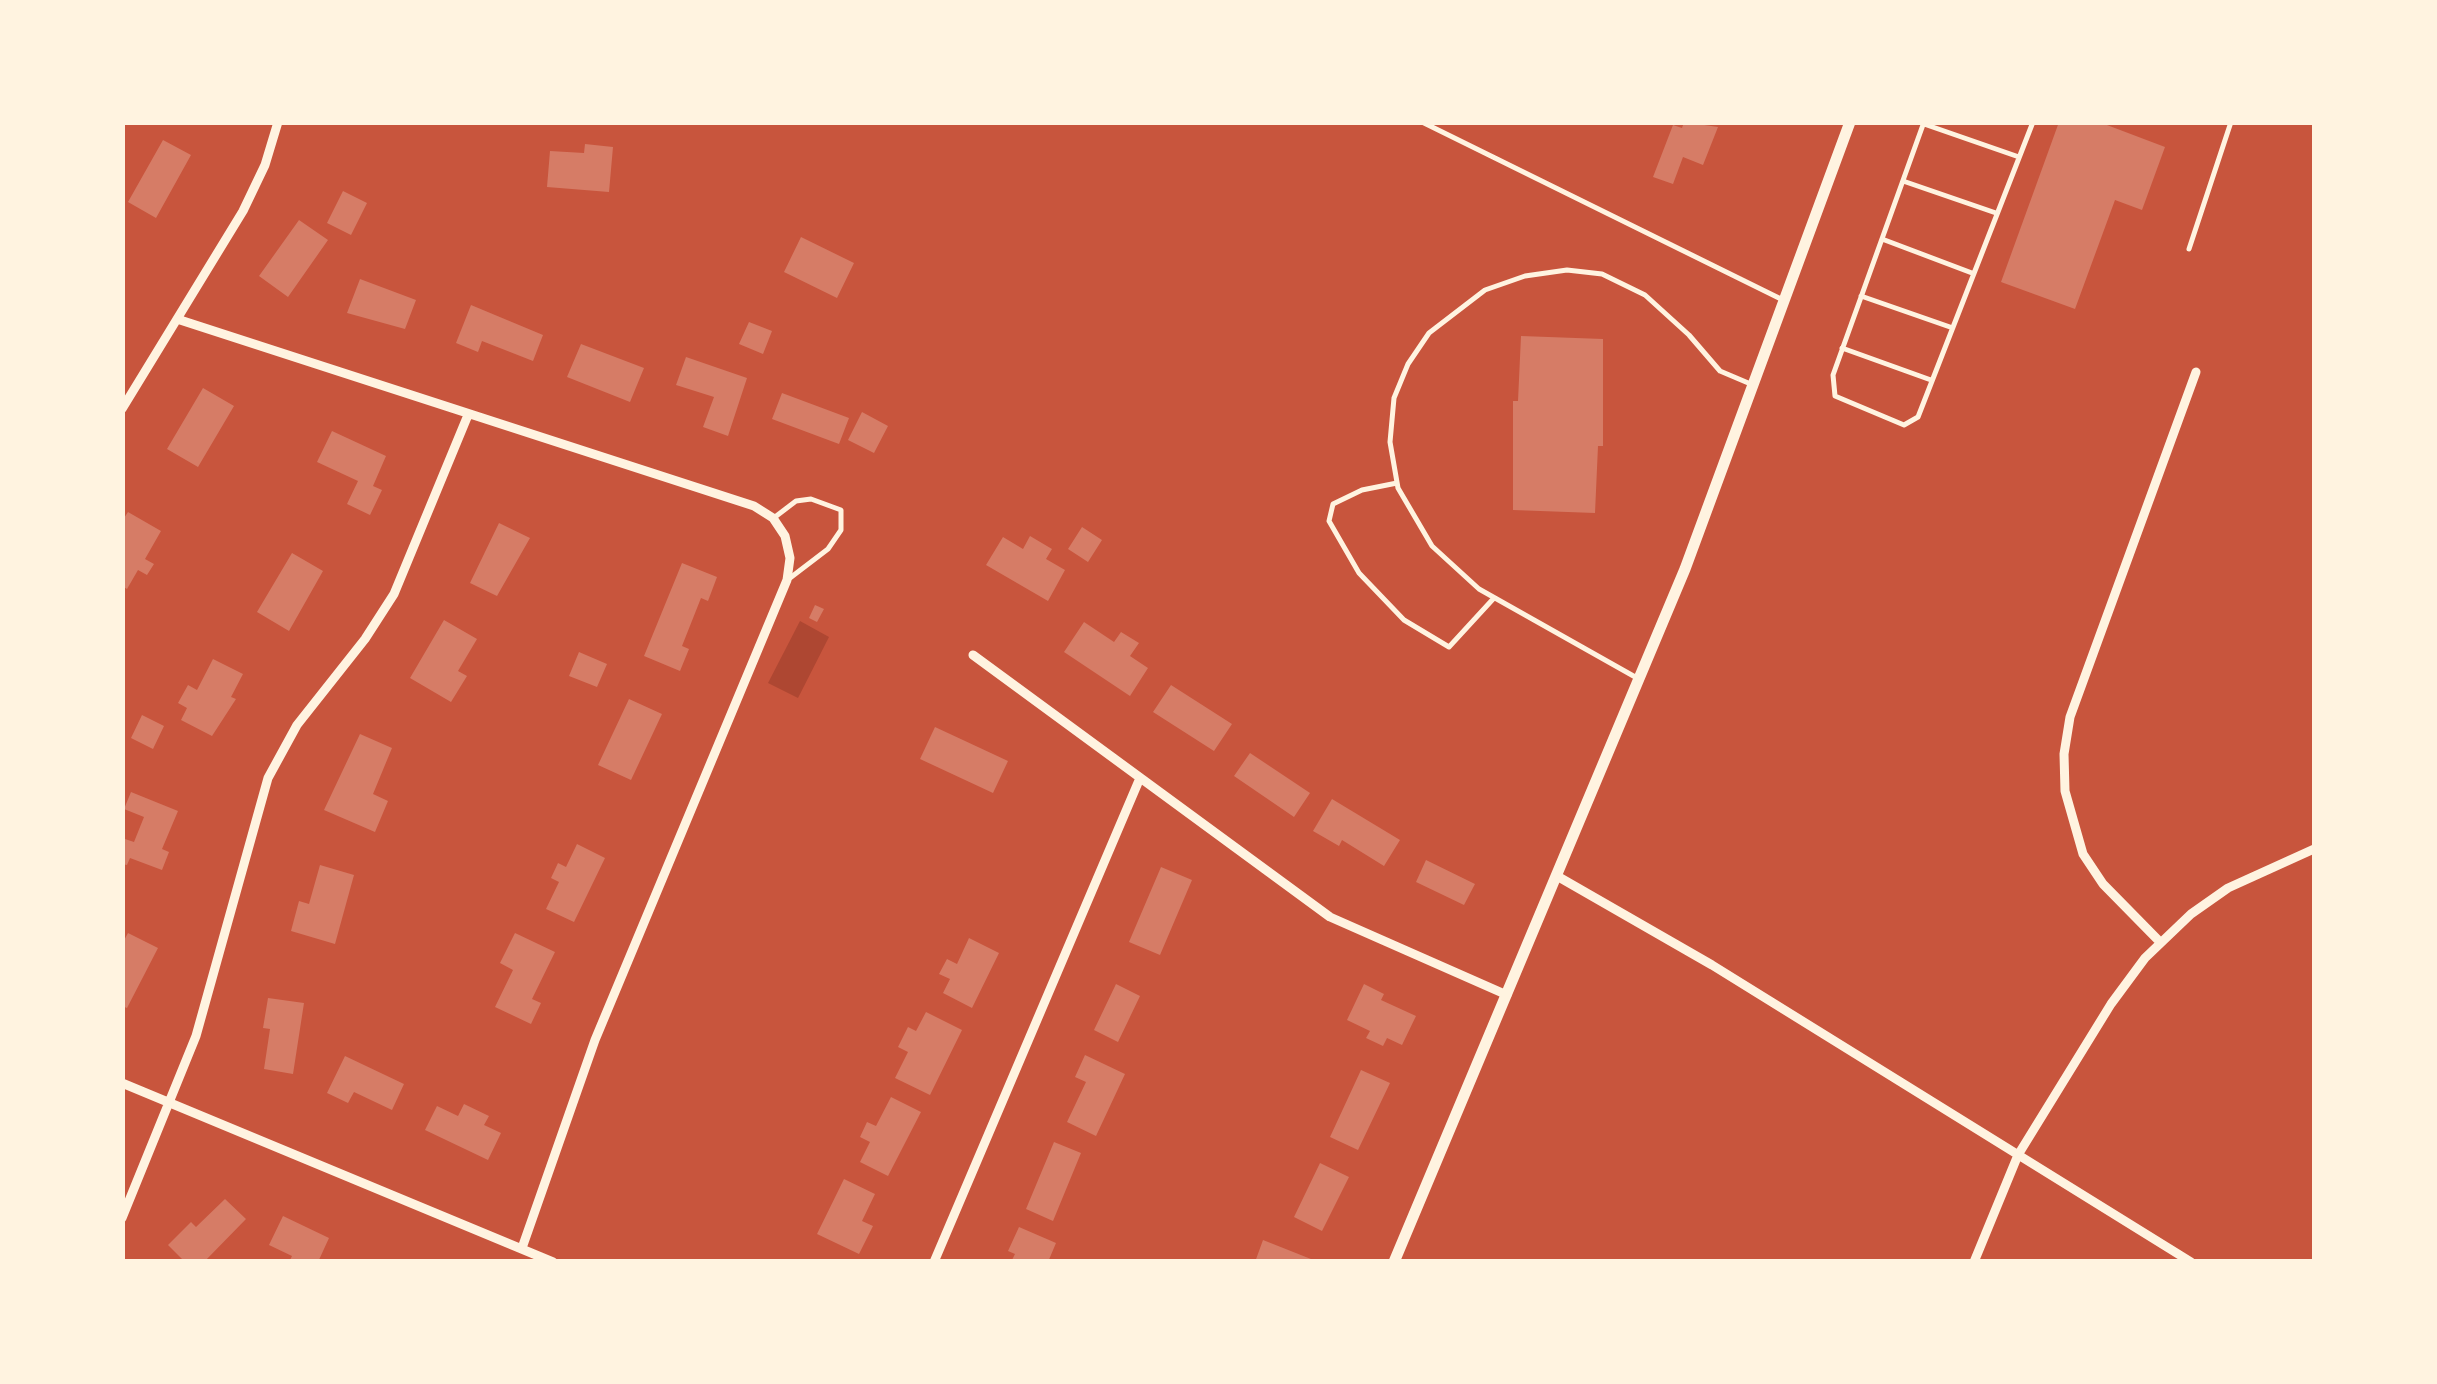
<!DOCTYPE html>
<style>
body{margin:0}
#map{position:relative;width:2437px;height:1384px;overflow:hidden;background:#c8553d;font-family:"Fira Sans Condensed",sans-serif}
canvas{display:block}
.frame{position:absolute;inset:0;border:125px solid #fff3e0;pointer-events:none}
</style>
<div id="map">
<canvas width="2437" height="1384"></canvas>
<div class="frame"></div>
</div>
<script>
const ctx = document.querySelector('canvas').getContext('2d');
ctx.lineJoin = 'round';
function fill(path, color) {
  ctx.fillStyle = color;
  ctx.fill(path, 'evenodd');
}
function toPath(rows) {
  const path = new Path2D();
  for (const r of rows) {
    path.moveTo(r[0], r[1]);
    for (let i = 2; i < r.length; i += 2) path.lineTo(r[i], r[i + 1]);
  }
  return path;
}
function trace(path, color, width, dash) {
  ctx.strokeStyle = color;
  ctx.lineWidth = width;
  ctx.lineCap = dash ? 'butt' : 'round';
  ctx.setLineDash(dash || []);
  ctx.stroke(path);
}
fill(toPath([
 [800,621,829,637,798,698,768,683]
]), '#ae4732');
fill(toPath([
 [1684,122,1718,127,1703,165,1683,157,1673,184,1653,177,1673,125,1682,128],
 [2059,122,2099,122,2165,147,2142,210,2115,200,2075,309,2001,282],
 [163,140,191,155,156,218,128,202],
 [585,144,613,147,609,192,547,187,550,151,584,153],
 [343,191,367,203,351,235,327,223],
 [299,220,328,240,288,297,259,276],
 [801,237,854,263,837,298,784,272],
 [360,279,416,300,405,329,347,313],
 [471,305,543,335,533,361,482,341,478,352,456,343],
 [749,322,772,331,763,354,739,344],
 [1521,336,1603,339,1603,446,1598,446,1595,513,1513,510,1513,401,1518,401],
 [581,344,644,368,630,402,567,377],
 [686,357,747,378,728,436,703,427,714,397,676,385],
 [203,388,234,406,198,467,167,449],
 [782,393,849,418,839,444,772,419],
 [862,412,888,426,874,453,848,440],
 [332,431,386,456,373,486,382,490,370,515,347,504,358,481,317,462],
 [128,512,161,531,145,559,154,564,147,575,138,570,127,589,122,586,122,521],
 [499,523,530,538,497,596,470,583],
 [1082,527,1102,540,1088,562,1068,549],
 [1030,536,1052,549,1046,559,1065,570,1048,601,986,565,1003,537,1023,549],
 [292,553,323,571,289,631,257,612],
 [682,563,717,577,708,601,701,598,682,646,689,649,680,671,644,656],
 [815,605,824,609,817,622,809,618],
 [444,620,477,639,458,671,467,676,451,702,410,678],
 [1084,622,1114,642,1121,632,1139,643,1130,656,1148,668,1130,696,1064,652],
 [579,652,607,664,597,687,569,676],
 [213,659,243,674,231,697,236,699,212,736,181,720,187,708,178,703,188,685,197,690],
 [1171,685,1232,724,1214,751,1153,712],
 [629,699,662,714,631,780,598,765],
 [142,715,164,726,153,749,131,738],
 [935,727,1008,761,993,793,920,759],
 [360,734,392,748,373,794,388,801,375,832,324,810],
 [1250,753,1310,793,1294,817,1234,776],
 [131,792,178,811,162,849,169,852,162,870,130,858,127,865,122,864,122,838,134,842,144,817,124,809],
 [1332,799,1400,840,1384,866,1342,840,1339,846,1313,831],
 [577,844,605,858,574,922,546,909,559,882,551,878,558,863,566,867],
 [1426,860,1475,884,1464,905,1416,882],
 [320,865,354,875,335,944,291,931,299,901,309,904],
 [1161,867,1192,880,1160,955,1129,942],
 [128,933,158,948,127,1008,122,1006,122,944],
 [515,933,555,952,532,999,541,1003,531,1024,495,1007,513,970,500,963],
 [969,938,999,953,972,1008,943,993,950,979,939,974,947,959,957,964],
 [1116,984,1140,996,1118,1042,1094,1030],
 [1364,984,1384,994,1381,1000,1416,1016,1402,1045,1387,1038,1383,1046,1366,1038,1370,1031,1347,1020],
 [268,998,304,1003,293,1074,264,1069,270,1029,263,1028],
 [926,1012,962,1030,930,1095,895,1078,908,1052,898,1047,908,1027,916,1031],
 [1085,1055,1125,1074,1096,1136,1067,1122,1086,1082,1075,1077],
 [345,1056,404,1084,392,1110,354,1092,348,1103,327,1093],
 [1361,1070,1390,1083,1358,1150,1330,1137],
 [891,1097,921,1112,888,1176,860,1162,870,1142,860,1137,867,1122,876,1126],
 [464,1104,489,1116,484,1125,501,1133,488,1160,425,1130,437,1106,458,1116],
 [1054,1142,1081,1153,1053,1221,1026,1209],
 [1320,1163,1349,1177,1322,1231,1294,1217],
 [844,1179,875,1194,862,1221,873,1226,859,1254,817,1234],
 [225,1199,246,1219,204,1262,185,1262,168,1245,191,1222,196,1227],
 [283,1216,329,1238,318,1262,289,1262,292,1256,269,1245],
 [1019,1227,1056,1243,1048,1262,1011,1262,1015,1254,1008,1251],
 [1263,1240,1316,1261,1315,1262,1255,1262]
]), '#d67c66');
trace(toPath([
 [1422,122,1783,300],
 [1924,122,1833,375,1835,396,1904,425,1918,417,2033,122],
 [1924,124,2019,157],
 [1903,181,1996,213],
 [1882,239,1972,273],
 [2189,249,2231,122],
 [1861,296,1950,327],
 [1842,348,1931,380],
 [1397,483,1362,490,1333,504,1329,521,1359,573,1404,620,1449,647,1494,598],
 [775,517,796,501,811,499,841,510,841,530,828,549,790,578],
 [1637,678,1479,589,1432,546,1398,488,1390,442,1394,398,1408,364,1429,333,1485,290,1525,276,1567,270,1602,274,1645,295,1689,335,1720,371,1753,385]
]), '#fff3e0', 5);
trace(toPath([
 [177,319,754,506,773,518,785,536,790,558,787,580,595,1040,522,1248],
 [122,409,243,211,265,165,278,122],
 [973,655,1330,917,1507,995],
 [1557,876,1712,965,2191,1262],
 [2160,942,2103,884,2083,854,2065,791,2064,754,2070,717,2196,372],
 [122,1083,553,1262],
 [122,1218,196,1036,268,778,297,725,365,639,394,594,468,415],
 [934,1262,1140,778],
 [1974,1262,2018,1155,2111,1004,2145,958,2191,914,2228,888,2314,849]
]), '#fff3e0', 9);
trace(toPath([
 [1394,1262,1685,569,1850,122]
]), '#fff3e0', 11);
</script>
